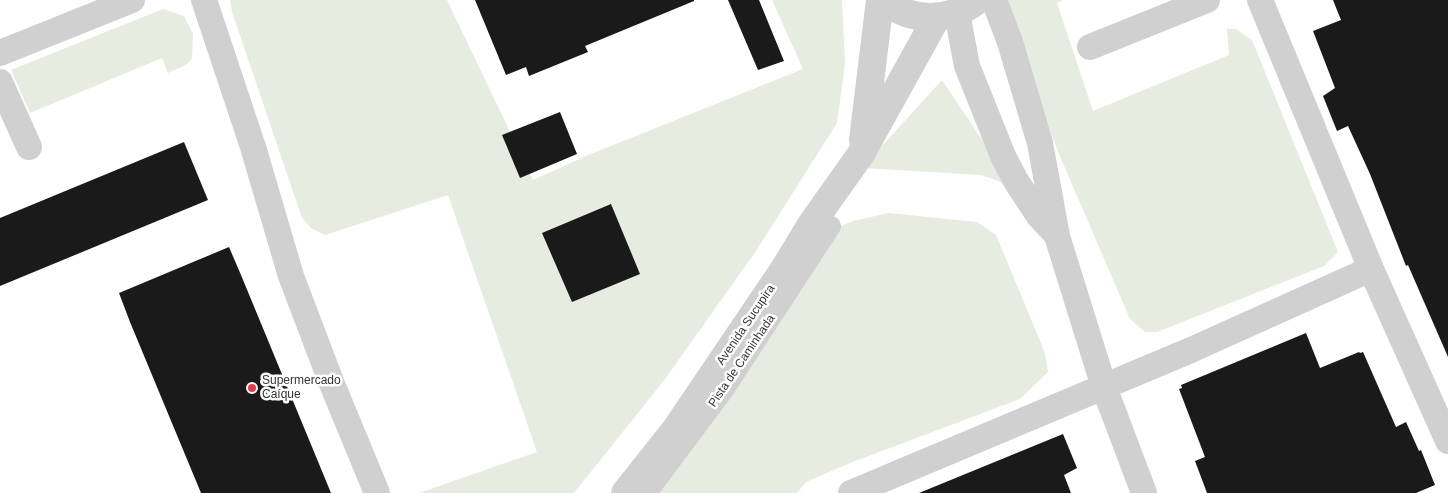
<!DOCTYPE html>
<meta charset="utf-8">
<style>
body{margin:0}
canvas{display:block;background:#fff}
</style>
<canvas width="1448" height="493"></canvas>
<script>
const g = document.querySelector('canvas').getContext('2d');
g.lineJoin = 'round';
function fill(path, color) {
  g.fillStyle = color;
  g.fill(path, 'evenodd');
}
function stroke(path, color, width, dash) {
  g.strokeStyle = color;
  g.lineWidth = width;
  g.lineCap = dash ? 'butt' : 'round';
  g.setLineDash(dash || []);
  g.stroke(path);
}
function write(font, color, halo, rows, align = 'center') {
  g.font = font + ' Arial,sans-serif';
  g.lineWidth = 5;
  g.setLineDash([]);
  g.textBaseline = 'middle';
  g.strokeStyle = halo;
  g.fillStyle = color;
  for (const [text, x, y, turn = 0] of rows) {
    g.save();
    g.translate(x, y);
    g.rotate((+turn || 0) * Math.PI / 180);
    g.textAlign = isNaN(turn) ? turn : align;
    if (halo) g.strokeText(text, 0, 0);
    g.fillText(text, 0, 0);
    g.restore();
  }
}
fill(new Path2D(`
 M230 0H447L533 180 586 156 803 69 772 0H842L845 63 837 123 756 251 665 379 574 493H419L537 452 448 195 325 235 311 228 302 218 232 12Z
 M1007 0H1063L1057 3 1093 111 1229 55 1227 29H1236L1252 40 1338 252 1324 266 1157 332H1145L1130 319 1059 154 1043 112Z
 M163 9 184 16 193 34 192 58 186 65 168 73 162 58 30 113 11 70Z
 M942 80 1013 186 981 175 862 168Z
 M889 213 977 222 996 235 1045 353 1048 372 1020 399 850 463 806 482 797 493H646L827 232 853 221Z`), '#e6ecdf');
fill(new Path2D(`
 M475 0H694V1L585 46 588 52 529 76 526 67 506 75Z
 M728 0H759L784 61 758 70Z
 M1333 0H1448V357L1408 265 1406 266 1370 174 1348 126 1337 131 1323 96 1335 88 1313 31 1341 20Z
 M560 112 577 154 520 178 502 135Z
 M184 142 208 200 0 286V218Z
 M611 204 640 274 572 302 542 233Z
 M229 247 241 275 331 493H201L130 322 119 293Z
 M1306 333 1320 368 1359 352 1360 353 1363 352 1396 427 1406 422 1419 451 1421 450 1435 485 1416 493H1207L1195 461 1205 457 1179 389 1182 388 1181 385Z
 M1063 434 1077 468 1064 475 1071 493H919Z`), '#1a1a1a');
stroke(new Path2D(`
 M647 493 724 390 831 226`), '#d0d0d0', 20);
stroke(new Path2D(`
 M204 0 253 147 291 276 332 384 377 493
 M994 0 1010 42 1040 143 1057 236 1104 387 1144 493
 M1260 0 1371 269 1448 441
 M957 13 967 66 1003 156 1016 181 1039 216 1055 233
 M1090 47 1207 0
 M0 53 132 0
 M0 82 29 147
 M851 493 1191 350 1371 269`), '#d0d0d0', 26);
stroke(new Path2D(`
 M884 0C911 23 950 22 978 0
 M863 140 880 0
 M625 493 675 430 784 269 812 223 861 154 937 17`), '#d0d0d0', 28);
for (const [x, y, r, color] of [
 [252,388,5,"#e63946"]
]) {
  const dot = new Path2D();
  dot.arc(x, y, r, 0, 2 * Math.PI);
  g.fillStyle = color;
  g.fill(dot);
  stroke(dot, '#fff', 2);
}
write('12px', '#333', '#fff', [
 ["Avenida Sucupira",746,325,-56],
 ["Pista de Caminhada",742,361,-56]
]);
write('12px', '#333', '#fff', [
 ["Supermercado",262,381],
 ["Caíque",262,395]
], 'left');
</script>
